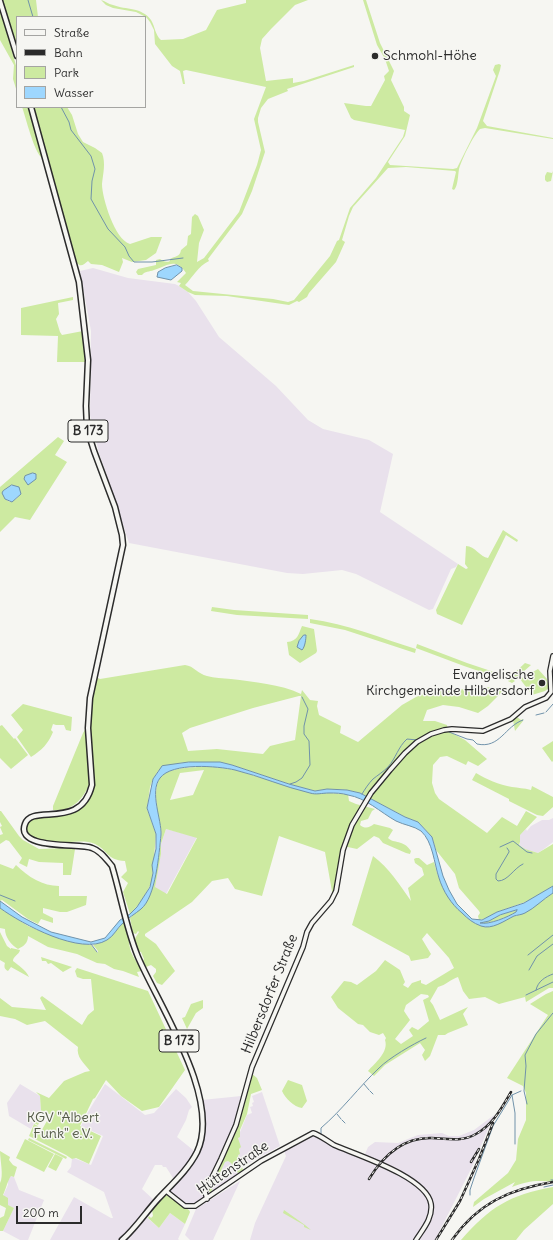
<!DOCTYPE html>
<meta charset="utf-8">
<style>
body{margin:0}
#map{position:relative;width:553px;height:1240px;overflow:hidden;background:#f6f6f2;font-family:Delius,sans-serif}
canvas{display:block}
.legend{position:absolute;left:16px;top:16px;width:130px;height:92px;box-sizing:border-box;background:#f6f6f2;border:1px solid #a5a5a2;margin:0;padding:5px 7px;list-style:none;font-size:12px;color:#2b2b2b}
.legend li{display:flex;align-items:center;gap:8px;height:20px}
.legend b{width:20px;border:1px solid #a5a5a2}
.scale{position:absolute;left:16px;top:1206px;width:66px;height:18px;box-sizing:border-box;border:2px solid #2b2b2b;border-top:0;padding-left:5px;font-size:12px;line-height:14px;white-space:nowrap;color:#2b2b2b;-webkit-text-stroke:3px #f6f6f2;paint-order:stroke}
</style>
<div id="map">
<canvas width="553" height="1240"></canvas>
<ul class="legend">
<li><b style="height:5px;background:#f6f6f2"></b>Straße</li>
<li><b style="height:5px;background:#2b2b2b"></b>Bahn</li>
<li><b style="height:11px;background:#cdeaa1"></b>Park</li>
<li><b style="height:11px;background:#9ed7fe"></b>Wasser</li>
</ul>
<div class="scale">200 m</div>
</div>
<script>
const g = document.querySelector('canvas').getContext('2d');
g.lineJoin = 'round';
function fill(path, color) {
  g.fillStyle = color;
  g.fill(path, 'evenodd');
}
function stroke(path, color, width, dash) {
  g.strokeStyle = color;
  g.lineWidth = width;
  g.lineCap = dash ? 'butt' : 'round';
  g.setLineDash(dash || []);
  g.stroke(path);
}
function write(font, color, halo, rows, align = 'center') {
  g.font = font + ' Delius,sans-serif';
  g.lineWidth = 3;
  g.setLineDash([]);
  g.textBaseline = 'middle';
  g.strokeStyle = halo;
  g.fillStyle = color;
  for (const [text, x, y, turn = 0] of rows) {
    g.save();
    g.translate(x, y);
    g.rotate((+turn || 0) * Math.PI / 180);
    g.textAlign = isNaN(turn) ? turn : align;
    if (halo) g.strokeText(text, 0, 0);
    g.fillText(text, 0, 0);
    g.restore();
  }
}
fill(new Path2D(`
 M93 268 128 278 175 284 179 286 188 292 196 301 219 337 276 386 308 420 323 429 369 440 393 454 380 512 458 564 456 567 451 569 433 609 429 610 356 574 342 570 303 574 287 573 129 543 99 453 90 415 91 331 80 271Z
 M553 818V842L544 849 538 853 524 849 519 845 520 842 519 835 526 829 527 831 531 826 542 820H549Z
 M166 829 197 837 166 894 154 887 161 854V844Z
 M20 1084 40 1096 41 1111 31 1129 9 1116 7 1103Z
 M105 1084 145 1115 154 1113 176 1089 186 1098 192 1107 189 1110 186 1120 177 1137 198 1154 204 1134 205 1108 202 1100 241 1096 235 1123 205 1192 204 1199 196 1204 189 1205 181 1201 170 1191 178 1181 173 1178 166 1167H163L162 1165H155L142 1189 155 1201 144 1215 159 1228 170 1213 185 1224 178 1239 179 1240H126L127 1239 122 1237 118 1240H50L74 1197 111 1218H113L104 1192 67 1172 71 1167 72 1159 74 1158 91 1165 103 1136 81 1126 88 1112Z
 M262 1092 280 1146 242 1167 238 1154H240L238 1137 247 1115 252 1113 250 1107 253 1106 252 1103 254 1102 252 1096Z
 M494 1115 472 1167 435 1240H250L255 1223 286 1156 284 1151 313 1135 363 1159 368 1147 375 1142 398 1143 418 1135 442 1133 449 1136H459L474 1130Z
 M228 1161 231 1163 238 1173 213 1192 212 1188 225 1162Z
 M11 1176 14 1177 19 1190 44 1200 28 1240H20L3 1231 14 1208 7 1205 3 1196 8 1185V1180Z
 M240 1181 213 1240H190L185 1235 196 1209Z`), '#e9e1ec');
fill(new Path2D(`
 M2 0H36L38 17H17V46Z
 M101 0C105 1 108 4 113 5 126 10 142 7 151 20 155 26 155 35 161 40L183 39 206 30 217 10 246 3V0H308L295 5 271 29 262 39 260 48 266 81 293 78V83L304 81 354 65V67L287 89 288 91 268 99 261 108 258 118V122L265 152 252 191 242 214 208 259 209 261C198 266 193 277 185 285L193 291 273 299 288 302 294 300 330 256 337 241 339 240 350 208 376 178 403 137 405 130 354 120 351 118 344 103 366 106H371L385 80 384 76 389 71 385 59 377 45 363 0H366L380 43 394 71 391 80 404 107V111L410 115 405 136 388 162 390 165 453 169 457 168 477 128 496 76 493 70 495 65 499 64 501 65 500 70 483 121 487 126 553 138V139L485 128 480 129C473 136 462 159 459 169 458 175 458 186 454 190L452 189 456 172 455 171 406 167 388 168 353 207 349 216 342 240 345 242 336 262 309 293 307 297 299 302 297 301 289 305 227 296 195 295 188 292 179 286 181 283 177 282 186 273C175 257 168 266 154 270 149 272 145 271 142 275H138L136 272 138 269 156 265V260L160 259C163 261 166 263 170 261V259C175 256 180 257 181 250L187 245 188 236 191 234 192 217 195 214 198 216 204 230 199 243 197 262 204 258 239 212 257 165 261 150 254 119 266 87 186 70 183 71 185 84H183L180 71 172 66 155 44 154 30 150 22 146 17 136 12 113 8 106 5Z
 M0 9 17 69V92L13 79 14 65 0 40Z
 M22 107H28L42 158C34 152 26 118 22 107Z
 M34 107H67L72 115 78 134 83 142 95 148 102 153C106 163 103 174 102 184 102 198 115 240 130 244L151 237H162L156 253 146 260 132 262 122 258 123 262 119 272 102 265 91 264 88 261C84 264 81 268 77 263L59 205Z
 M553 171 551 181 547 182 545 180V176L547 172 552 173Z
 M73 297V300L58 303 59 314 56 319 60 332 62 335 83 331 85 362H57L58 336 21 335V308Z
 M58 437 64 441 55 455 67 462 30 520 15 517 0 532V487ZM12 485 21 494 16 499 10 502 5 499 3 491Z
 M503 530 518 540 517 542 506 535 462 625 437 614 436 610 458 564 466 569 468 568 465 564 466 546C475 546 480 557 488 558Z
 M212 607 234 610 308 615V619L237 615 211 611Z
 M310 619C347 624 381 638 416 649L415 653 345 630 310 623Z
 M302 626 314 629 317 651 316 653 300 663 289 655 287 642C298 641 298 635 302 626Z
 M417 644 467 663 506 676 505 680 464 666 416 648Z
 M525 663 531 665 514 680 515 681 512 683 508 681 510 678 513 679 511 676Z
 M185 665C194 666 198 674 207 676 214 678 223 678 231 679 254 682 280 684 301 694L302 690 310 700 318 701 317 706 319 715 341 726 340 733 358 742 402 705 416 697 428 692 492 687 504 690 488 706 478 713 459 707 443 705 427 710 423 721H435L447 725 448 731 465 740 487 759 478 766 468 761 466 765 447 756 440 757 433 765 432 783 435 793 439 799 487 833 502 817 517 826 526 811 537 817 520 835V842L519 845 525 849 538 853 553 844V886L528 901 497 912 487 918 479 920 478 916 480 913 479 911 459 888 455 874 436 850 432 837 418 822 405 817 360 793 347 790 327 789 315 791 289 784 232 765 220 762H193L179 763 158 771 153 779 150 787 147 809 156 834 152 882 141 902 130 914 123 892 128 883 121 877 127 871 125 861C106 860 108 850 95 844 84 839 67 843 56 843 46 842 26 841 26 828 26 826 28 822 30 820 34 816 42 817 47 817 64 816 84 812 91 795 98 778 90 745 90 726 90 709 93 693 96 677L100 679ZM299 696H301L295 740 270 746 263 754 217 749 188 751 182 733 190 728 253 708Z
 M538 669 547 679 549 688 545 691 532 695 520 679Z
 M23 704 72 717 71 731 66 730 64 725H56L53 724 51 730 53 732C48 744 42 750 31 757L17 737 23 730 11 715Z
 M517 717 521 720 523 719V721L515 731 513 720Z
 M2 725 14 739 15 738 28 755 11 769 0 758V726Z
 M86 728 90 781C86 797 71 813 53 810V806L83 733Z
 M553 741V761L552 762 542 748Z
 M197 767H215L236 770 311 793H330L348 794 349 801 356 804 375 809 372 811 368 819 361 821 360 825C365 829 369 828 374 824L390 828 393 830 388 838C394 844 403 839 411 851L410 854 406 853 383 843 379 838 374 836 357 849 343 846C338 863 339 880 333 897L325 852 279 836 262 896 235 889 228 878 212 881 192 902 145 934V936L156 944 175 971 162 985 157 983 153 976 156 972V969L151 965 146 967 143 961 144 959 141 952 138 951 134 940 139 932 138 931 136 934 133 933 130 918C137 911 143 907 148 898 154 888 163 840 161 829 158 817 152 789 160 778 167 768 186 768 197 767ZM204 770 193 795 170 800 180 773ZM166 829 197 838 167 894 155 887 161 854V844Z
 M476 773C486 779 499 785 512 787 518 788 524 788 531 790L532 786 553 797V807L543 816 537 815 509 801V799L472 780Z
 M0 811H1L19 836 23 840 39 849 68 848 75 849 71 875H63V863L39 862 29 859 27 867 19 863 22 858 9 841 6 840 0 844V835L3 834 0 827 2 826 0 822Z
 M373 856C389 868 400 885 411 901L408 888 424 875 422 868 415 863 414 859 416 858H419L427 865 434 862C436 868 437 875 440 880 447 897 469 929 489 926 500 925 509 915 520 915L553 893V988H549L526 1002 525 997 499 1004 485 997 469 999 463 991 458 977C451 979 446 985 438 987L430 1001 433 1005 440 1020 468 1007 463 1014 468 1025 448 1033 445 1035H438L430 1056 425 1061 422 1055 425 1050 420 1043 385 1065 374 1076 368 1071C375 1063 389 1052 385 1040L386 1038 383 1033 379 1035 370 1032 363 1025 358 1024 338 1008 331 997 344 981 351 982 357 985 376 971 385 960 400 970 405 982 403 985 408 988 412 983 421 980V983L426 985 454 968 449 958 427 933 422 939 431 954 428 958 411 961 409 956 352 925ZM421 994 428 995 429 997 423 1000 429 1021 418 1030 412 1027 409 1030 413 1036 401 1044 395 1039 410 1020 404 1011 406 1005Z
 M0 864 13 869 16 865C28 877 43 886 59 886V896H87L86 905 67 912H60L43 908V913L53 918V923L41 919 38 924 28 919 2 900 0 901Z
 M0 908 28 926 53 936 72 942 91 945 98 953V951L93 945 107 940 124 922C129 931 128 942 131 952 134 959 139 965 142 971L137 972 139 977 123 971 114 969 105 964 97 963 77 954 48 947 28 936C28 943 24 946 18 949 11 945 5 937 5 929L0 928Z
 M517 910V912C508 917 488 925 480 923L489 921 500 915Z
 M0 932 7 946 11 949V948L20 950C19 955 13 956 13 961 18 965 26 970 29 977L11 967 8 971C4 969 4 966 5 963L0 960Z
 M41 957 72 967 63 972 51 963 48 964 46 961H42Z
 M77 968 148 991 185 1070 159 1107 142 1111 121 1096 106 1080 95 1098 93 1099 80 1126 101 1136 89 1164 76 1158 72 1159 66 1155 29 1136 34 1124 38 1126 40 1133 51 1114H44L38 1125 34 1123 41 1111 40 1096 36 1092 49 1098 64 1081 85 1072 90 1071C84 1063 76 1057 78 1047L45 1021 27 1025 15 1019 0 1016V998L12 1007 46 1010 40 998 42 996 82 1025 88 1015 94 1010 91 979H83L77 977 75 971Z
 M553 991V1182C536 1180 528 1181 512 1187L515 1182 484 1199 473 1207 474 1202 508 1173 516 1160 518 1139 526 1120V1093L523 1086 507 1078 548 1015 530 1004 546 994Z
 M203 1000V1008L196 1013 187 1029 182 1018 185 1017 191 1004Z
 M251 1073 257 1078 262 1090 251 1094 247 1114 240 1130V1137L238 1138 241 1147 239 1149 240 1154 238 1155 243 1170 238 1173 231 1163 228 1161 225 1162 211 1192 209 1191 210 1188 237 1126Z
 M288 1080 302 1085 307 1101 302 1108C294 1107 285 1098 282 1091Z
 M29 1138 67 1157 66 1159 28 1140Z
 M25 1139 54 1154 44 1172 16 1158Z
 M0 1151 10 1157 9 1160 13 1165 17 1167 14 1177 11 1176C7 1182 6 1189 3 1195L8 1198V1205L14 1208 3 1231H0V1218L4 1216 6 1208 0 1205V1183C4 1176 0 1160 0 1151Z
 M55 1154 63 1158 56 1171 48 1167Z
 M553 1187V1204L524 1230 516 1240H461C490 1207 509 1195 553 1187Z
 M166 1195 189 1210 190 1212 185 1224 170 1213 159 1228 148 1218 149 1216 151 1218 153 1216 152 1210Z
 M284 1210 305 1225 311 1230 304 1227V1225L283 1213Z`), '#cdeaa1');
const water = new Path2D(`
 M177 265 182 268V271L171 280 157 277 158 272 165 268Z
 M33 473 36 474V479L28 485 24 479 25 476Z
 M12 485 19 487 21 494 12 502 5 499 2 493 3 491Z
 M304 635H306C306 639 305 647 302 650L297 647 299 641Z
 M189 762H220L232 765 289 784 315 791 327 789 347 790 360 793 405 817 418 822 432 837 443 876 449 890 457 904 472 919 482 920 497 912 524 903 553 886V893C543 899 535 908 525 913 521 915 517 915 514 916 504 921 492 930 481 926 473 923 468 919 462 913 451 904 443 891 439 878 434 863 433 842 421 831 414 826 404 825 396 821 380 812 366 798 348 795 342 793 335 793 329 793 322 793 316 795 310 793 284 787 260 776 235 770 218 766 172 762 160 778 149 792 162 820 161 835 159 853 156 897 141 909 135 914 128 918 123 923 117 928 114 936 107 940 81 956 22 924 0 908V901L22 917 51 932 91 942 105 938 120 920 130 914 137 907 150 887 153 873 152 865 156 849V834L147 808 153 779 162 766ZM517 910 516 912C508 917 489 925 480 923L489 921 500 915Z`);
fill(water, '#9ed7fe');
stroke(water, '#7092aa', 1);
stroke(new Path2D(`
 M28 0 33 17
 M61 107 69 122 71 130 91 156 95 169 92 181 91 199 108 229 125 247 129 256 134 262H152L183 258
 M546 712 553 704
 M536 715 544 713
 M433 732 441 729
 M449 732 467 739 473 740 477 744C500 749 505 726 523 720
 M420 738 426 735
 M290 784 296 782 302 778 310 765 309 741 304 734V726L308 709 302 697
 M362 794C365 789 369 783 373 779 378 775 383 772 388 767 396 758 398 747 407 739L417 740
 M500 847 513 841 527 852 532 853
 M507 848 509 851V852L496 874V879L498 881C508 881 514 868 523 864
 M0 895 15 901
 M91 944 97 952
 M528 955 553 935
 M529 970 537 956 553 944
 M536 990C538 981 545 977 553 974
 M526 995 553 982
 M364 1084 369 1090
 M370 1091 373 1094
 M512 1095 515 1113V1144
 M527 1104 524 1091 526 1066 525 1055 536 1034 553 1013
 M337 1114 341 1119
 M342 1120 345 1123
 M321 1134V1128C342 1110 359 1087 379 1068 389 1058 413 1044 426 1038
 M551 1180H553
 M544 1187 553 1185
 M470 1195V1190L474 1178 493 1126 512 1095 521 1091`), '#7092aa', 1);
const secondary = new Path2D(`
 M166 1191 185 1206H195L261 1161 313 1133C320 1135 327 1141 334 1145 357 1155 427 1177 431 1204 433 1218 423 1229 416 1240
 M207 1199 205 1192 221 1159 236 1125 252 1067 303 947 307 932 312 923 331 901 336 891 343 850 352 825 371 793 390 770 405 753 417 742 431 734 444 730 452 729 483 731 511 719 525 707 546 698 551 692 550 671 553 656`);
const primary = new Path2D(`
 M0 1 17 56
 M31 107 79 282 88 360 86 406 87 429 94 451 115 507 122 535 123 545 90 698 88 728 92 785C81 831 32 803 25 824 15 850 79 843 92 848 101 851 106 859 112 866 121 896 126 928 138 957 159 1006 222 1099 197 1152 188 1170 171 1185 158 1199 146 1212 135 1229 122 1240`);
stroke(secondary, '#2b2b2b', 6);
stroke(primary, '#2b2b2b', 7);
stroke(secondary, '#f6f6f2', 3.5);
stroke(primary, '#f6f6f2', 4);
const rail = new Path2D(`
 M471 1162 479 1149
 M369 1179C383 1156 403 1137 432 1138 448 1139 462 1142 476 1134 493 1125 502 1107 511 1092
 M436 1240 460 1201 479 1159 493 1123
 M452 1240C478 1203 510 1189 553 1182`);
stroke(rail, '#2b2b2b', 2.5);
stroke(rail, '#f6f6f2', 1, [3]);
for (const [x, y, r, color] of [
 [375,56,4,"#2b2b2b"],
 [542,683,4,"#2b2b2b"]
]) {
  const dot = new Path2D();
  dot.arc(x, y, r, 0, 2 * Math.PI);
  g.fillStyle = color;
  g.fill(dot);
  stroke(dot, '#f6f6f2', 1.5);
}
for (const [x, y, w] of [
 [88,431,40],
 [179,1041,40]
]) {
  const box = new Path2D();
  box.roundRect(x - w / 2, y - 11, w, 22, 3);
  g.fillStyle = '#f6f6f2';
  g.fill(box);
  stroke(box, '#2b2b2b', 1);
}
write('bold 13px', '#2b2b2b', null, [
 ["B 173",88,431],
 ["B 173",179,1041]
]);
write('14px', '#2b2b2b', '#f6f6f2', [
 ["Schmohl-Höhe",383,56],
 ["Evangelische",534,675,"right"],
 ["Kirchgemeinde Hilbersdorf",534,691,"right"]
], 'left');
write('14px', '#2b2b2b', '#f6f6f2', [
 ["Hilbersdorfer Straße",270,994,-68],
 ["Hüttenstraße",233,1168,-34]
]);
write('14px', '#545b48', '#f6f6f2', [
 ["KGV \"Albert",63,1118],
 ["Funk\" e.V.",63,1134]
]);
</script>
